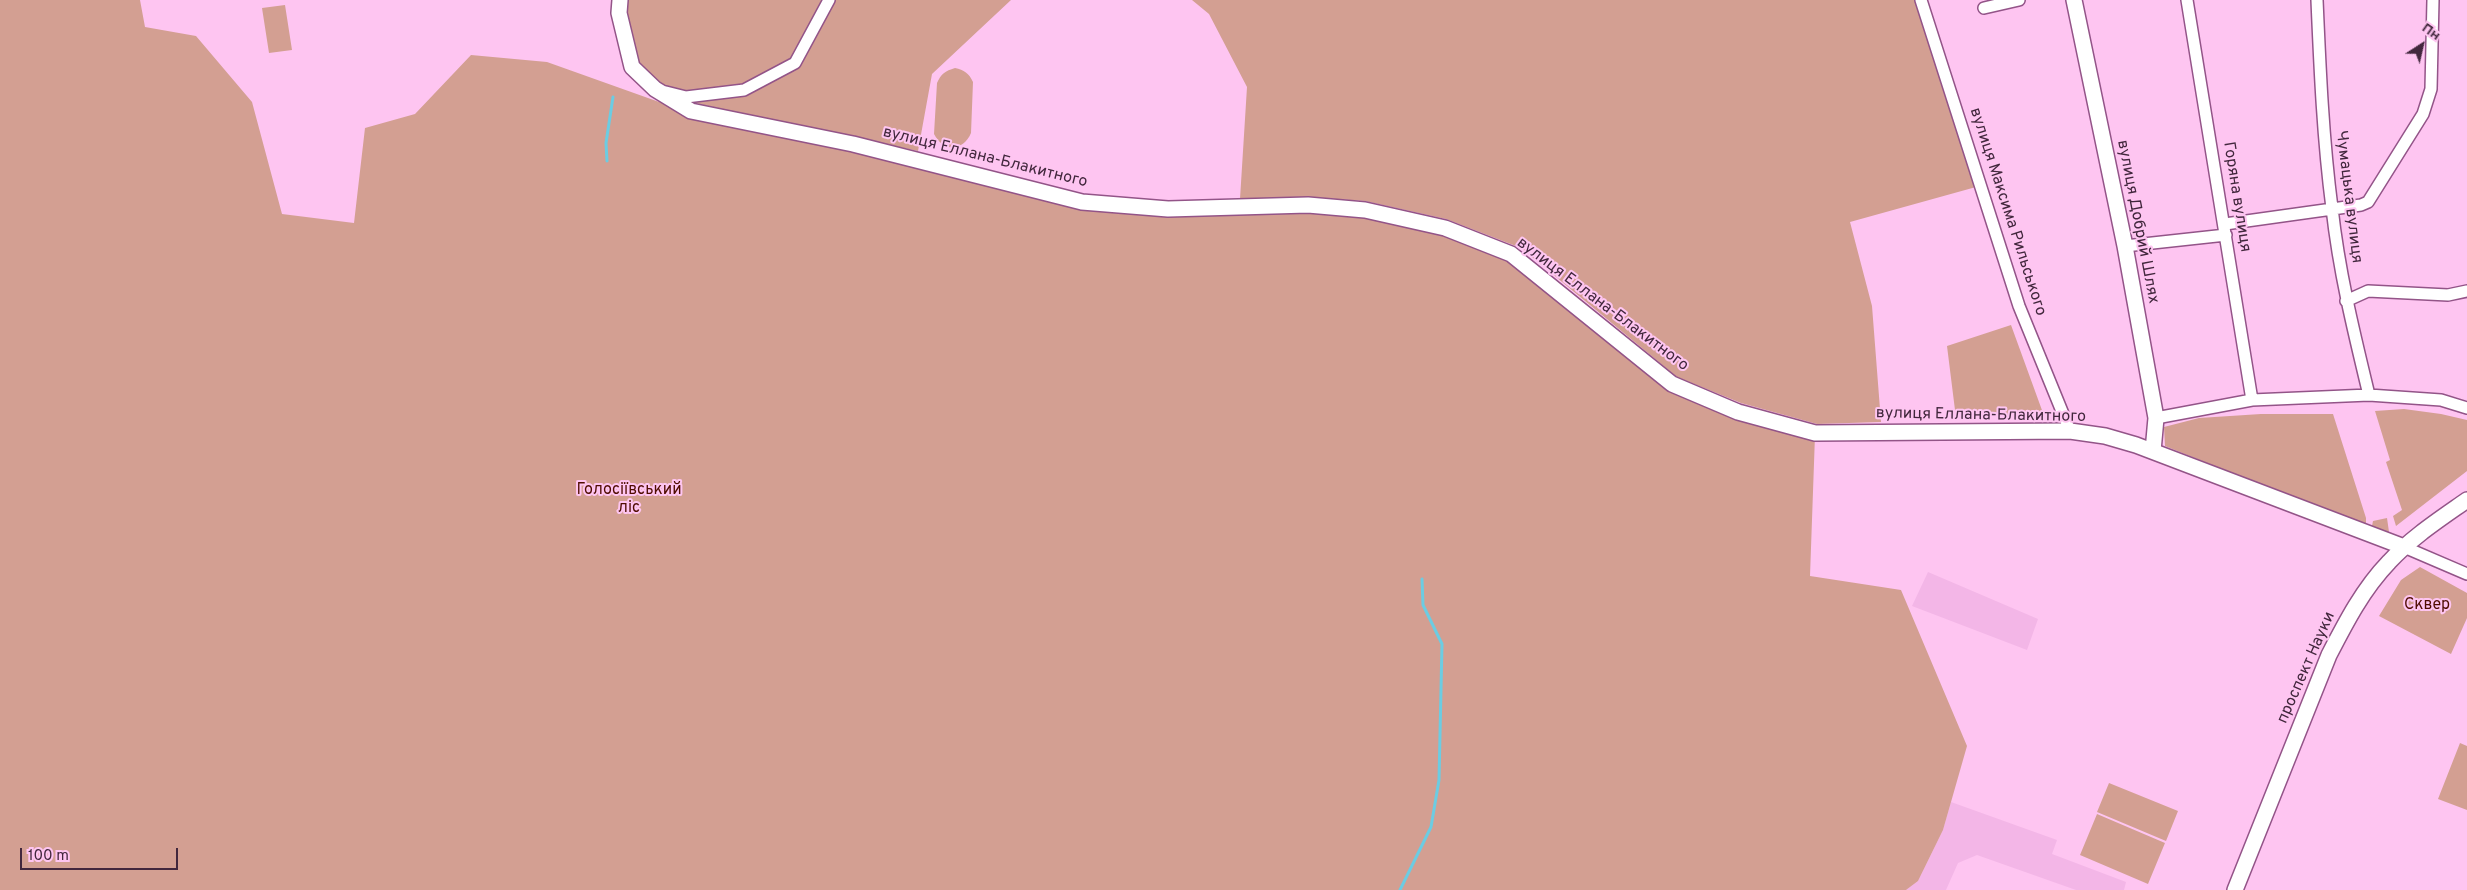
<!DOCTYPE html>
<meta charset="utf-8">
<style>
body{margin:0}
#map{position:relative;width:2467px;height:890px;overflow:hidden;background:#fec5f1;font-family:Overpass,sans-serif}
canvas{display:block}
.north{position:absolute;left:2397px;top:20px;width:50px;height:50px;-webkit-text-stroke:4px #fec5f1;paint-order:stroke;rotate:35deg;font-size:14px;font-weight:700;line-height:20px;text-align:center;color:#42273d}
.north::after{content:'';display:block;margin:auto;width:18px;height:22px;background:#42273d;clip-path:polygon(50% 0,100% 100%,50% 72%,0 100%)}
.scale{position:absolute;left:20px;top:848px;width:158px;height:22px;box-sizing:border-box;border:2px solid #42273d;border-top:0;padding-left:6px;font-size:15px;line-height:18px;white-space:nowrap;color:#42273d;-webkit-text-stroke:4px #fec5f1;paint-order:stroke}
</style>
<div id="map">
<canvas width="2467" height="890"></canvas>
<div class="north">Пн</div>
<div class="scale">100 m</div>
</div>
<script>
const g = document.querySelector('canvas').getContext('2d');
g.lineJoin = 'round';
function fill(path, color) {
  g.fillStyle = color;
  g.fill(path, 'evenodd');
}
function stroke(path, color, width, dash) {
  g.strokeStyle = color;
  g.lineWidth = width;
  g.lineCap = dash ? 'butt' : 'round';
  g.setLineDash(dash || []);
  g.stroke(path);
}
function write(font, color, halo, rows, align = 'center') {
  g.font = font + ' Overpass,sans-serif';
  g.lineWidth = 4;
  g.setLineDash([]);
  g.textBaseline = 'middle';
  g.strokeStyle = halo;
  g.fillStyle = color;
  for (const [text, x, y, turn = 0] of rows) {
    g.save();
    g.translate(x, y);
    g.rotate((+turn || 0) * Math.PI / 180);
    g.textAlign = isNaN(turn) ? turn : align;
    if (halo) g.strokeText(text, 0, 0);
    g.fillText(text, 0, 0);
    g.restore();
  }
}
fill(new Path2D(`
 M1928 572 2038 619 2027 650 1912 606Z
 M1951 802 2057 840 2052 854 2126 882 2124 890H2076L1977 855 1958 863 1946 890H1906L1918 881 1943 830Z`), '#f3b6e7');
fill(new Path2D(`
 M0 0H140L145 27 196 36 252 102 282 214 354 223 365 128 415 114 471 55 547 62 690 113 1081 205 1364 213 1445 232 1509 257 1670 386 1815 435 1810 576 1901 590 1967 746 1943 830 1918 881 1906 890H0Z
 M625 0H1011L932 74 918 151 676 99 636 66 624 13Z
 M1192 0H1916L1976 187 1850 222 1872 306 1881 422 1817 424 1741 403 1677 377 1521 248 1446 219 1365 201 1306 197 1240 199 1247 87 1209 14Z
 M285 5 292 50 269 53 262 8Z
 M955 68C964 70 969 73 973 82L971 133C963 152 943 152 934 134L937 83C941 74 945 71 955 68Z
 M2011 325 2043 413 1956 418 1947 346Z
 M2404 409 2441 414 2467 420V471L2396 526 2393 516 2402 510 2386 462 2390 460 2375 411Z
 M2261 414H2333L2366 518V527L2165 446 2164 427 2199 418Z
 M2387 518 2389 532 2371 531 2373 521Z
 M2420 567 2467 593V618L2451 654 2379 616 2401 580Z
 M2460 743 2467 746V810L2438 799Z
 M2109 783 2178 811 2166 841 2097 812Z
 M2097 814 2165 843 2148 884 2080 855Z`), '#d39f92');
stroke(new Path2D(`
 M607 161 606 143 613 97
 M1400 890 1431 827 1439 780 1442 644 1423 605 1422 579`), '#6ccce2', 3);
const street = new Path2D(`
 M1921 0 2019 306 2070 431
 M2187 0 2252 400
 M2317 0C2320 70 2323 139 2332 208 2339 272 2354 333 2369 395
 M1984 8 2019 0
 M666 92 686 97 744 90 795 63 829 0
 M2225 224 2361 205 2368 202 2423 114 2431 89 2433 0
 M2125 246 2226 235
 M2346 301 2368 291 2448 295 2467 291
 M2156 418 2252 400 2369 395 2441 400 2467 408
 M2404 547 2467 574`);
const secondary = new Path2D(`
 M620 0 619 13 632 67 655 89 691 111 853 144 1082 202 1168 209 1308 205 1365 210 1445 228 1511 254 1672 384 1738 412 1815 433 2070 431 2105 436 2136 445 2404 547
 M2074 0 2125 246 2156 418 2153 451
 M2235 890 2329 655C2346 622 2363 589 2389 562 2412 537 2440 519 2467 500`);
stroke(street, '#935488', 14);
stroke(secondary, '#935488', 18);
stroke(street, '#fff', 11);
stroke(secondary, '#fff', 15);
write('16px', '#42273d', '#fec5f1', [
 ["вулиця Еллана-Блакитного",985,158,14],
 ["Горяна вулиця",2236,197,81],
 ["Чумацька вулиця",2348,197,83],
 ["вулиця Максима Рильського",2007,212,72],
 ["вулиця Добрий Шлях",2137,222,79],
 ["вулиця Еллана-Блакитного",1602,305,37],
 ["вулиця Еллана-Блакитного",1981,416,1],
 ["проспект Науки",2307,668,-66]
]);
write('16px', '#4f0c00', '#fec5f1', [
 ["Голосіївський",629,491],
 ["ліс",629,509],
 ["Сквер",2427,606]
]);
</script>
